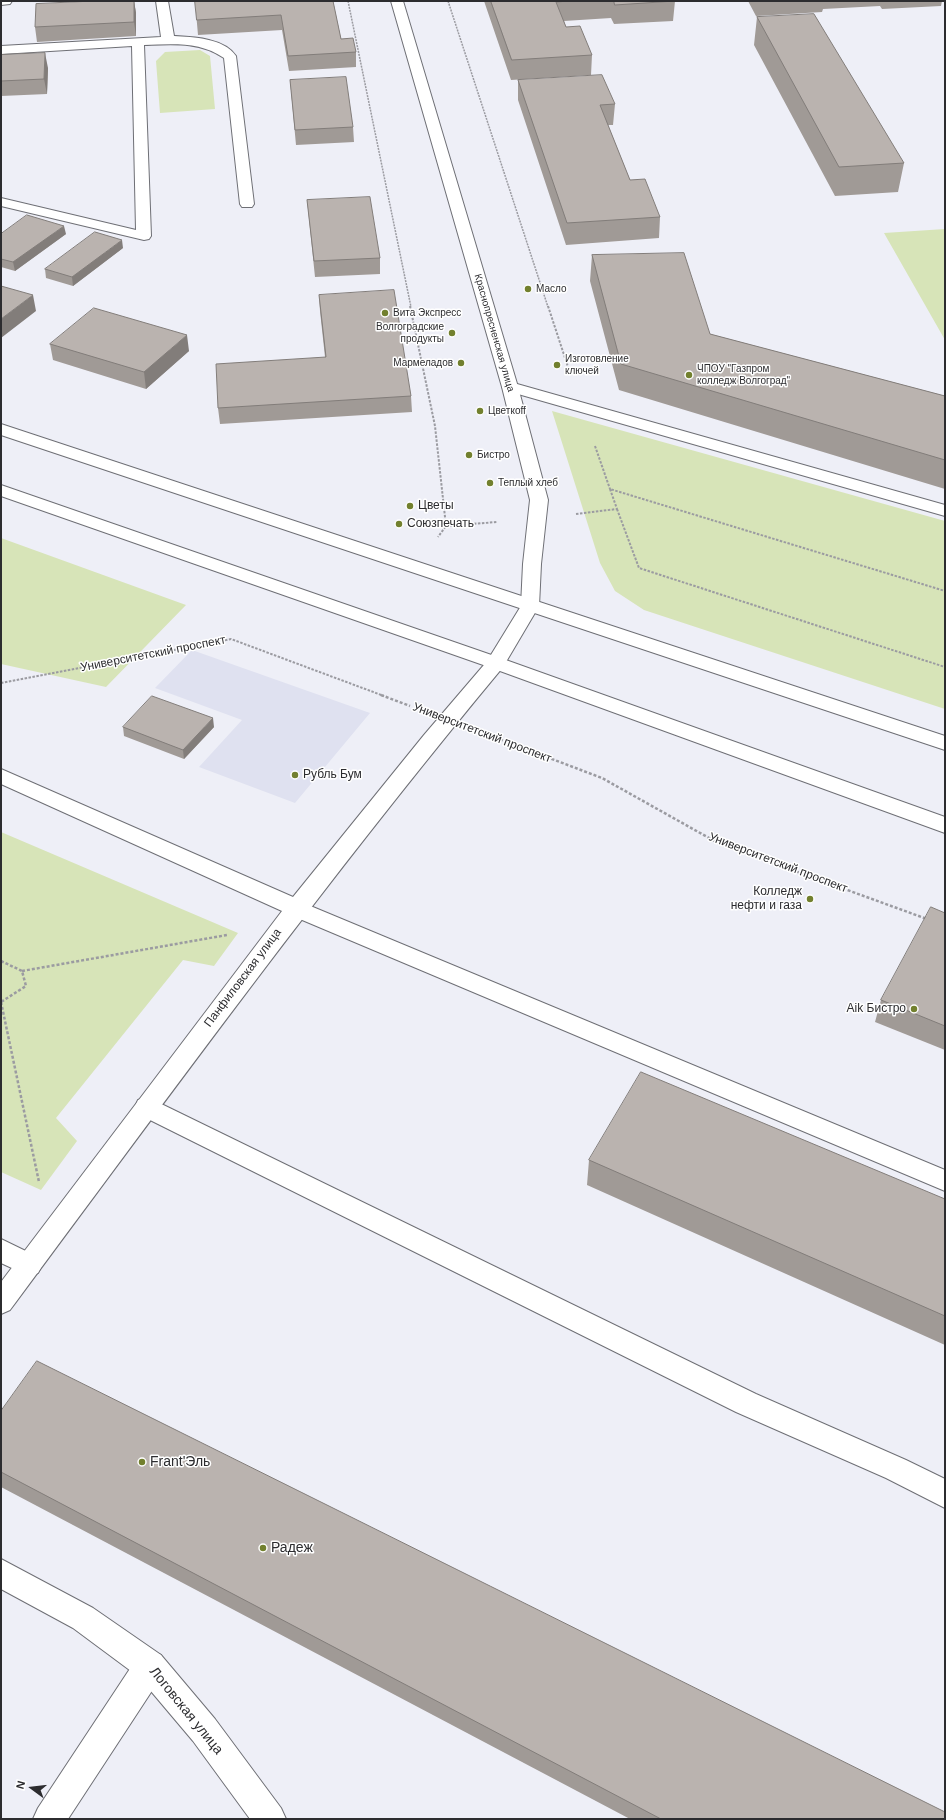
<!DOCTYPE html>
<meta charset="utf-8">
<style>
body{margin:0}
#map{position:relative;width:946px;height:1820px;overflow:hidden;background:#eeeff7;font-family:Arial,sans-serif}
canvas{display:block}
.frame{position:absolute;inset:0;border:2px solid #2c2c2f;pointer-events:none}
.north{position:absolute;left:12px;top:1768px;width:40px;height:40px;-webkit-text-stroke:3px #fff;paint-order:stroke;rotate:285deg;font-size:11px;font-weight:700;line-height:16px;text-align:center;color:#2c2c2f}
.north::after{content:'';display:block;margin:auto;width:14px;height:18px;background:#2c2c2f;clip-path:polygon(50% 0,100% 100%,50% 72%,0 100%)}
</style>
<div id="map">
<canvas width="946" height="1820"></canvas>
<div class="frame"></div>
<div class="north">N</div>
</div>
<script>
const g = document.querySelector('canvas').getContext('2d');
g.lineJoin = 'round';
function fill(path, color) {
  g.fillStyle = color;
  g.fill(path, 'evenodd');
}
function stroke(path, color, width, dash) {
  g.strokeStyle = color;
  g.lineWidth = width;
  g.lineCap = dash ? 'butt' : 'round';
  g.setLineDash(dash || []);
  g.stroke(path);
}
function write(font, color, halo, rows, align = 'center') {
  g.font = font + ' Arial,sans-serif';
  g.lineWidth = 3;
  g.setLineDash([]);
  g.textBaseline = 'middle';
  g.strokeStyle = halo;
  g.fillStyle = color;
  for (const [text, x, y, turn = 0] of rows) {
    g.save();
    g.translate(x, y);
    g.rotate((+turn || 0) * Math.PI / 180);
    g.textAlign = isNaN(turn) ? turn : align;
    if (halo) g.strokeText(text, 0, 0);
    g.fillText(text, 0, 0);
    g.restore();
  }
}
fill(new Path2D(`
 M192 650 370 713 295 803 199 767 242 720 155 688Z`), '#dfe1f0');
fill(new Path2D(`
 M200 50 210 56 215 109 160 113 156 61 165 52Z
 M945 229V340L884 233Z
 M552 411 945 521V709L644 610 615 591 600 563Z
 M1 538 186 605 106 687 1 664Z
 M1 832 238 933 214 966 183 960 56 1118 77 1141 41 1190 1 1172Z`), '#d7e4b8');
const lane = new Path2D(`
 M156 1H168L174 36C193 37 224 38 236 56L254 204 252 207H242L240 204 224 58C200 41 172 44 144 45L151 236 149 239 144 240 1 206V198L136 230 132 46 1 54V46L161 37Z
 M510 382 945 505V516L504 390 502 387 504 384Z
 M296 900 945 1170V1191L288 914 285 908 288 902Z
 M147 1097 756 1394 906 1460 945 1479V1508L886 1478 736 1412 138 1114 135 1107 138 1100Z
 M1 1239 38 1257 42 1265 38 1273 29 1276 1 1263Z
 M150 1651 161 1655 165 1666 161 1677 68 1819H33L38 1808 139 1655Z`);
const street = new Path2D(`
 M1 1H12L10 4 1 5Z
 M496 657 503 659 506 663 503 667C330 875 171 1093 10 1310L1 1314V1282L282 911 1 784V769L293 897 424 735 489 659Z
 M1 1559 93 1608 161 1655 215 1719 281 1808 286 1819H250L193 1741 139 1677 73 1628 1 1589Z`);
const secondary = new Path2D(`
 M391 1H403L518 387 548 500 541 564 539 606 503 667 496 669 489 667 486 663 521 606 523 564 530 500 502 387Z`);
const highway = new Path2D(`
 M1 424 945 736V750L1 435Z
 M1 485 503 659 945 817V833L489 667 1 496Z`);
stroke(lane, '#6e6f75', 2);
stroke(street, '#6e6f75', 2);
stroke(secondary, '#6e6f75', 2);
stroke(highway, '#6e6f75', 2);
stroke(new Path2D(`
 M348 1 411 307
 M448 1 548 307`), '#9b9ba1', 1.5, [2, 1]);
stroke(new Path2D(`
 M410 306 435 426 446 526 438 537
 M548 306 568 367
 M595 446 610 489
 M617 509 639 568 945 667
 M576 514 617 509 610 489 945 591
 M446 526 497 522
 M1 683 231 639 384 696`), '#9b9ba1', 2, [2.5, 1.5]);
stroke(new Path2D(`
 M381 695 410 706
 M486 734 602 778 718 843 927 919
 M1 961 22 971 26 986 1 1002
 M22 971 227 935
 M1 1002 39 1182`), '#9b9ba1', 2.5, [3, 2]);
fill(lane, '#fff');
fill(street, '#fff');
fill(secondary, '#fff');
fill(highway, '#fff');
fill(new Path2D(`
 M134 1 136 13V36L37 42 35 27Z
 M195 1H333L341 39 356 52V67L289 71 282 30 198 35Z
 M484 1H675L673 21 614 24 611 18 564 21 566 27 592 55 591 75 511 80Z
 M748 1H942L941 6 882 9 880 6 823 9 822 12 756 16Z
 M757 17 904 163 898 192 835 196 754 45Z
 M1 55 48 68 47 94 1 96Z
 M290 80 353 127 354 142 296 145Z
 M518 80 615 104 613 125H608L630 180 660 217 659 238 566 245 518 100Z
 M307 200 380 258V274L315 277Z
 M1 234H66L15 271 1 267Z
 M123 248 73 286 46 278 45 269Z
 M592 255 710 334 945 396V489L619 390 590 281Z
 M319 295 411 396 412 412 220 424 218 408 325 357 320 311Z
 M50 344 189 351 146 389 53 360Z
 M123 727H214L184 759 124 736Z
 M945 913V1050L875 1022 881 1000Z
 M589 1160 945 1199V1345L587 1185Z
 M1 1411 945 1819H630L1 1487Z`), '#a09a96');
fill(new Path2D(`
 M134 1 136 13V36L134 22Z
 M45 53 48 68 47 94 44 79Z
 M64 226 66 234 15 271 13 262Z
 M122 240 123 248 73 286 72 277Z
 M33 295 36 311 1 338V319Z
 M187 335 189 351 146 389 144 372Z
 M213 718 214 727 184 759 183 750Z`), '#827d7a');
const building = new Path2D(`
 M94 1H134V22L35 27 36 4Z
 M195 1H333L341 39 353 38 356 52 288 56 281 15 197 20Z
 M491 1H569L556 2 566 27 580 26 592 55 512 60Z
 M614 1H675L615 5Z
 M814 14 904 163 839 167 757 17Z
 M45 53 44 79 1 81V55Z
 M602 75 615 104 600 105 630 180 645 179 660 217 567 223 518 80Z
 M346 77 353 127 295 130 290 80Z
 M370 197 380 258 314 261 307 200Z
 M27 215 64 226 13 262 1 259V234Z
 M95 232 122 240 72 277 45 269Z
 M684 253 710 334 945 396V460L621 364 592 255Z
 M1 286 33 295 1 319Z
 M394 290 411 396 218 408 216 364 326 357 319 295Z
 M94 308 187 335 144 372 50 344Z
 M152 696 213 718 183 750 123 727Z
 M931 907 945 913V1026L881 1000Z
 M641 1072 945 1199V1316L589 1160Z
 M37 1361 945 1812V1819H661L1 1472V1411Z`);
fill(building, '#bab3af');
stroke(building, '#827d7a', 1);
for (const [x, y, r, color] of [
 [528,289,4,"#72802e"],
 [385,313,4,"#72802e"],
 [452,333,4,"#72802e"],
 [461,363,4,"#72802e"],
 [557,365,4,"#72802e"],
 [689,375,4,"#72802e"],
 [480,411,4,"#72802e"],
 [469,455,4,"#72802e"],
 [490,483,4,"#72802e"],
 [410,506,4,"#72802e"],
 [399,524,4,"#72802e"],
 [295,775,4,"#72802e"],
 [810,899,4,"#72802e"],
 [914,1009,4,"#72802e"],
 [142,1462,4,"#72802e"],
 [263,1548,4,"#72802e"]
]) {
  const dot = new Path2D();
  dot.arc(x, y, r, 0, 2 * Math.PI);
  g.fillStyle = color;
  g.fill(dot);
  stroke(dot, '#fff', 1.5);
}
write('10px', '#2c2c2f', '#fff', [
 ["Масло",536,289],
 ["Вита Экспресс",393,313],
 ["Волгоградские",444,327,"right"],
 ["продукты",444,339,"right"],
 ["Изготовление",565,359],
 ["ключей",565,371],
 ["Мармеладов",453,363,"right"],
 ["ЧПОУ \"Газпром",697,369],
 ["колледж Волгоград\"",697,381],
 ["Цветкоff",488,411],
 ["Бистро",477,455],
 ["Теплый хлеб",498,483]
], 'left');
write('10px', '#2c2c2f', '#fff', [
 ["Краснопресненская улица",494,333,74]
]);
write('12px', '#2c2c2f', '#fff', [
 ["Цветы",418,506],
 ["Союзпечать",407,524],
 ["Рубль Бум",303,775],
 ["Колледж",802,892,"right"],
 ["нефти и газа",802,906,"right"],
 ["Aik Бистро",906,1009,"right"]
], 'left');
write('12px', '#2c2c2f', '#fff', [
 ["Университетский проспект",153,654,-11],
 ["Университетский проспект",482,733,21],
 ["Университетский проспект",778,863,21],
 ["Панфиловская улица",243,978,-53]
]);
write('14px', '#2c2c2f', '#fff', [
 ["Frant'Эль",150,1462],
 ["Радеж",271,1548]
], 'left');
write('14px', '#2c2c2f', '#fff', [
 ["Логовская улица",186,1711,51]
]);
</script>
